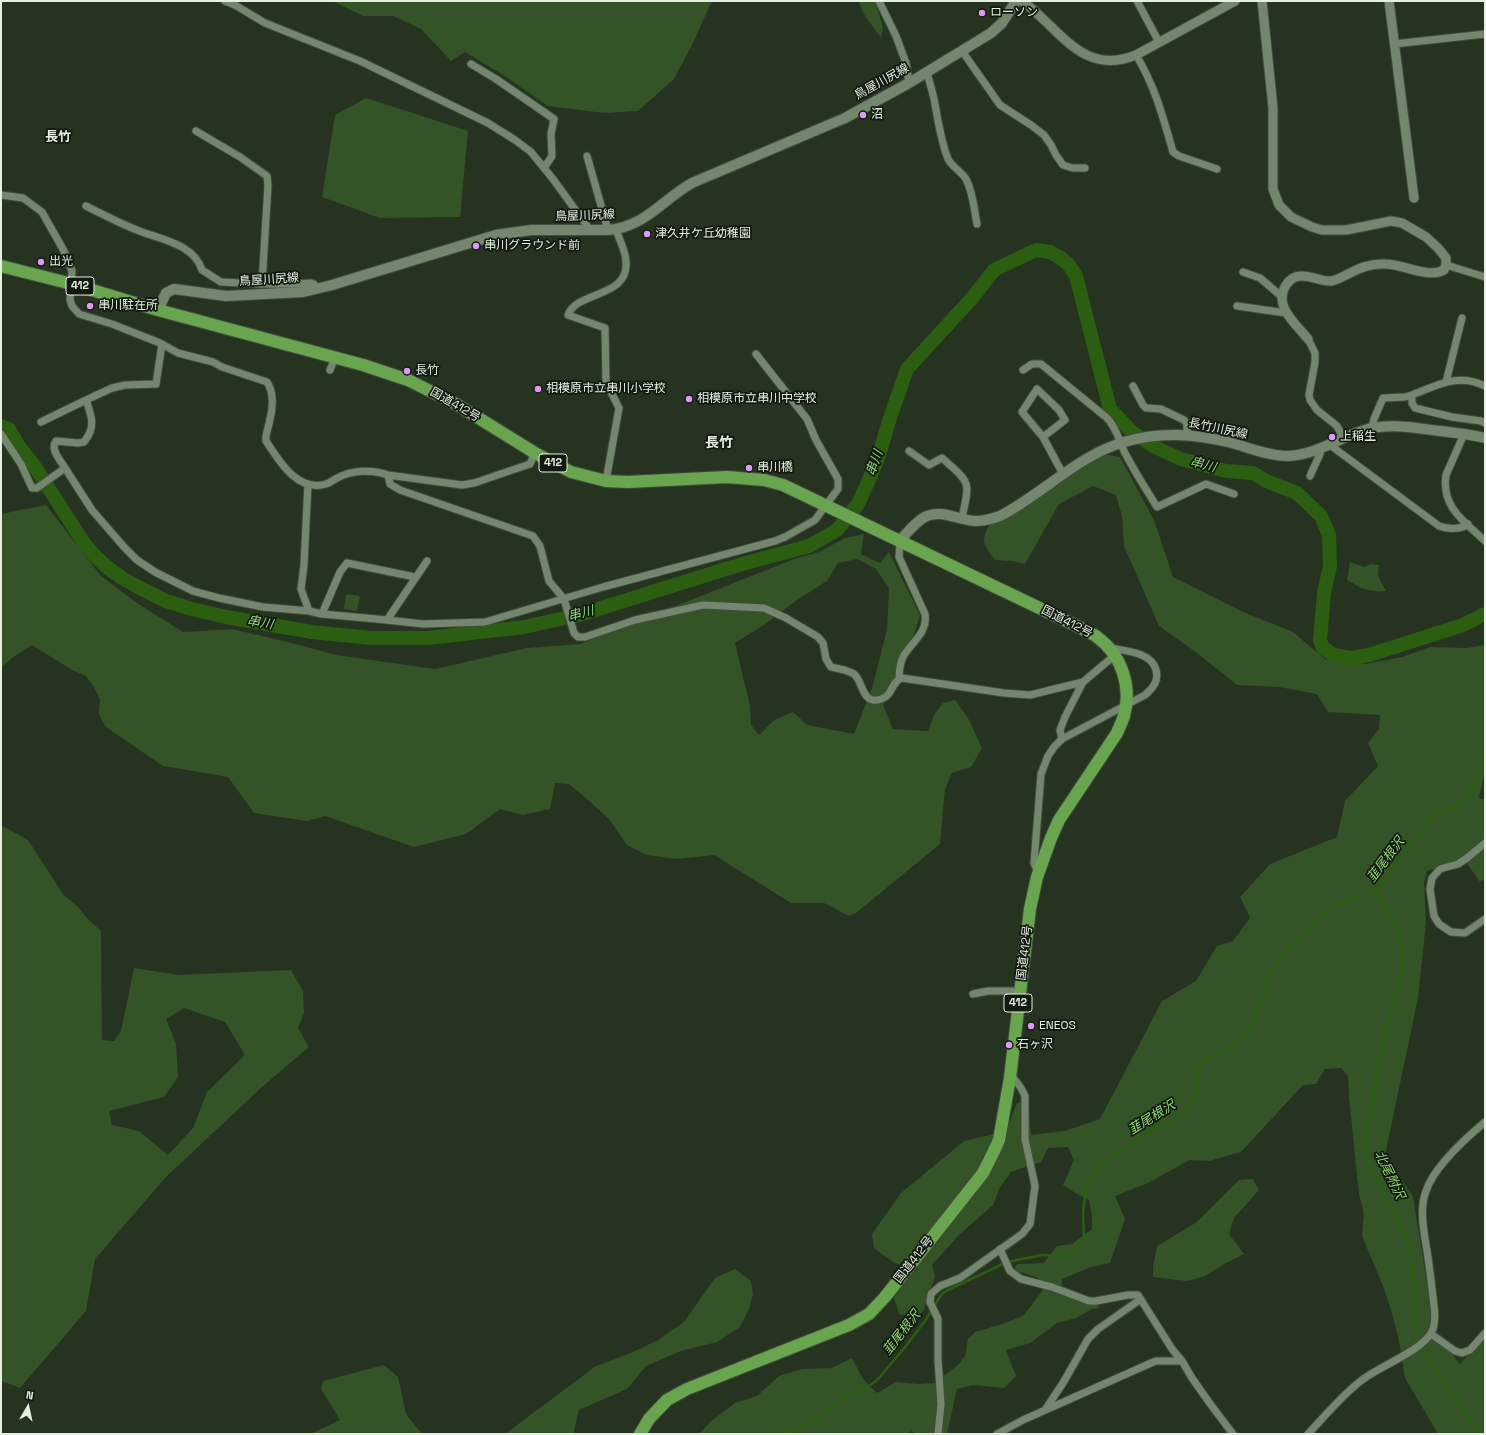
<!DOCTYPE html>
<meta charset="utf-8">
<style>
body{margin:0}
#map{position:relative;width:1486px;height:1435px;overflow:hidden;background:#253320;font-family:"Space Grotesk",sans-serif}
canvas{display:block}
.frame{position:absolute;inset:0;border:2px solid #e6efe2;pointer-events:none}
.north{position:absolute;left:8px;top:1387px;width:40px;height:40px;-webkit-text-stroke:3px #121910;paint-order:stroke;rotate:9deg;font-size:11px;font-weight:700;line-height:16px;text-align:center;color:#e6efe2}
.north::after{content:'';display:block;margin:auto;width:14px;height:18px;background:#e6efe2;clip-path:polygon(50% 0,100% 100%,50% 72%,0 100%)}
</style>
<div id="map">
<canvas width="1486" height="1435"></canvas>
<div class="frame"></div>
<div class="north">N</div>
</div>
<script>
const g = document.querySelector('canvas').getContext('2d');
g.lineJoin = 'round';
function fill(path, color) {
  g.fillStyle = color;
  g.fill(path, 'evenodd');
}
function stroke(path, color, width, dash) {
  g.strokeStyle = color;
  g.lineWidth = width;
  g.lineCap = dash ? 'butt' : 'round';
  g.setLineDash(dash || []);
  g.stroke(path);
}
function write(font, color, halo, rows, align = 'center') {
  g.font = font + ' "Space Grotesk","Noto Sans JP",sans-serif';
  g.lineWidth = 3.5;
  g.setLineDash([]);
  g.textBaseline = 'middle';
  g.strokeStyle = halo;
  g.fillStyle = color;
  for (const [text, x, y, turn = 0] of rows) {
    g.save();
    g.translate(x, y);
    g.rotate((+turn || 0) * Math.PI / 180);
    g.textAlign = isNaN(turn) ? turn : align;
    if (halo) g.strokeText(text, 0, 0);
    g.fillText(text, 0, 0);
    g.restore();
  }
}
fill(new Path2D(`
 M332 1H714L710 5 693 43 674 79 638 111 604 113 548 106 500 73 465 52 451 61 421 29 393 16H363Z
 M858 1H875L883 27 881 38 865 16Z
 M366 98 468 131 460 217 380 218 322 197 335 115Z
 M1103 454 1120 457 1154 520 1173 577 1241 611 1293 632 1325 659 1366 664 1402 657 1430 647 1467 648 1485 645V771L1479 798 1485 800V878L1480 882 1464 859 1427 871 1424 883 1426 922 1418 998 1385 1155 1413 1197 1435 1333 1460 1364 1485 1336V1434H1438L1405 1378 1399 1341 1392 1313 1383 1286 1362 1236 1364 1213 1359 1194 1356 1167 1349 1095 1348 1077 1342 1068 1325 1069 1316 1084 1303 1085 1241 1152 1209 1161 1190 1160 1148 1183 1115 1196 1125 1219 1110 1263 1091 1267 1062 1279 1061 1295 1098 1305 1099 1308 1092 1309 1076 1318 1057 1323 1030 1343 1006 1350 1016 1376 1004 1388 973 1385 957 1389 947 1434H915L912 1431 905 1434H699L710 1422 735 1403 757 1396 779 1376 802 1369 832 1368 852 1358 863 1379 877 1393 896 1382 919 1384 934 1383 958 1365 965 1356 968 1339 975 1332 999 1325 1023 1316 1043 1290 1038 1278 1014 1270 1017 1264 1044 1263 1057 1246 1072 1244 1092 1229V1217L1089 1200 1077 1194 1063 1185 1074 1160 1068 1147 1048 1148 1041 1162 1011 1172 1000 1187 993 1205 959 1235 932 1265 935 1276 924 1310 918 1318 899 1314 893 1295 917 1269 894 1263 874 1248 872 1234 901 1193 964 1141 1006 1131 1017 1103 1028 1100 1031 1135 1064 1131 1100 1119 1162 1001 1196 981 1217 946 1233 941 1250 918 1240 897 1270 864 1337 837 1345 801 1378 766 1368 743 1379 729 1380 715 1328 712 1317 694 1279 687 1237 685 1197 653 1159 626 1124 546 1122 516 1116 495 1093 486 1059 504 1025 564 1012 561 995 560C981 542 981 540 992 520Z
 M46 505 101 576 137 603 183 632 232 629 292 643 336 655 435 669 527 648 580 644 794 559 819 552 845 538 864 534 861 554 880 563 889 552 920 615 904 667 894 680 883 705 893 729 928 731 934 715 943 703 955 700 968 718 982 748 971 767 952 773 945 789 940 844 856 913 849 916 824 903H791L714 855 677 859 647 855 627 845 609 819 586 798 569 784 555 783 550 809 523 815 500 809 466 834 414 847 325 816 307 821 254 813 228 777 163 766 113 732 105 726 99 714 100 700 94 687 86 676 72 670 32 645 13 657 1 668V514ZM857 559 876 569 889 588 887 630 872 688 854 734 807 725 793 712 774 720 759 735 751 725 750 706 735 643 764 625 797 600 827 581 838 563Z
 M1350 562 1364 567 1371 564 1379 565 1378 576 1386 591C1376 592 1367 591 1359 587 1355 585 1352 582 1347 580Z
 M346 594 360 596 357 611 344 609Z
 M1 825 28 840 63 894 78 907 88 919 101 931 102 1040 114 1041 121 1031 134 968 178 975 291 970 303 991 304 1013 298 1028 309 1047 262 1087 166 1177 95 1259 86 1311 20 1388 1 1381ZM184 1008 225 1022 245 1055 207 1092 193 1128 168 1155 139 1131 112 1125 109 1111 164 1097 178 1077 176 1044 166 1019Z
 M1253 1179 1259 1190 1234 1218 1229 1234 1244 1254 1224 1264 1205 1276 1187 1281 1153 1277V1267L1157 1246 1197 1222 1239 1180Z
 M735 1269 751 1281 753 1294 749 1309 740 1327 717 1342 681 1351 646 1366 627 1389 579 1410 574 1431 575 1434H505L596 1366 631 1353 658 1340 684 1322 715 1278Z
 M384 1365 398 1377 406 1414 422 1434H310L340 1420 321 1389 323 1381Z`), '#345327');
stroke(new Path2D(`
 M1375 892 1388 910 1399 936 1404 964 1378 1063 1372 1107 1367 1126 1365 1150 1370 1167 1395 1211 1409 1246 1414 1283 1418 1332 1425 1355 1461 1406 1478 1434
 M1375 892 1422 831 1431 817 1462 802 1467 798 1474 785 1485 746
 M776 1434 791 1432 810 1424 821 1416 844 1397 864 1390 879 1378 906 1346 925 1321 941 1295 946 1291 1007 1262 1042 1255 1054 1256 1073 1253 1084 1239 1083 1213 1086 1187 1100 1166 1153 1128 1172 1120 1180 1115 1191 1104 1196 1094 1198 1068 1201 1064 1210 1056 1229 1049 1239 1043 1249 1030 1266 992 1272 970 1281 956 1320 917 1334 906 1359 897 1366 892H1375`), '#2b5e11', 2.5);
stroke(new Path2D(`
 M1 426 9 429 18 445 33 464 84 543 95 556 107 567 122 578 140 588 166 601 192 609 226 617 312 632 371 638H428L524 627 579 615 742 564 809 546 837 530 858 504 872 473 880 452 889 421 907 369 973 297 994 270 1036 250 1050 252 1061 258 1069 265 1076 276 1110 409 1133 433 1157 448 1181 459 1226 471 1253 473 1266 481 1297 493 1321 516 1329 535 1330 566 1324 593 1321 629 1320 640 1323 648 1334 655 1350 658 1369 655 1463 625 1485 614`), '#2b5e11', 14);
const minor = new Path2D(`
 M225 1 235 5 265 23 360 61 422 91 488 123 515 140 531 152 553 179 590 230
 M879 1 896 36 906 63 909 83
 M1137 1 1159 42
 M1394 44 1485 34
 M962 51 1000 105 1031 125 1044 135 1051 145 1056 155 1063 165 1073 168H1085
 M1136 55C1155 86 1163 117 1173 152L1179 156 1217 169
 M471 64 496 79 554 119 551 134 552 156 544 168
 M927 72C929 81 932 90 934 99 938 119 940 139 948 159 952 167 961 171 966 179 973 192 974 209 977 224
 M196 131 240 157 267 176 268 185 262 284H295L311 283 314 284 317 289
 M587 156 608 230
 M1 195 23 198 42 212 64 251 72 271 70 299 72 306 79 314 112 324 160 343 178 353 213 362 222 367 267 382C274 392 273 408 270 419 269 427 265 434 266 441 279 461 298 493 326 484 330 483 333 480 337 478 352 470 372 469 388 475
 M86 206C104 215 123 225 142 232 164 240 194 245 202 270L221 282 262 284
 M1446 265 1485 277
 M1243 272 1260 278 1281 296
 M1237 306 1286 313
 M1308 339 1315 353V362L1309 395 1310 400 1317 410 1337 426 1344 439
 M330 370 335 358
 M1023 370 1032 364H1041L1107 418C1116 427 1119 440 1124 451 1134 471 1146 489 1157 507L1206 484 1234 494
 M1446 382 1462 318
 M1133 386 1143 405 1146 408 1161 409 1184 420 1187 424V435
 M1412 395C1438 385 1457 373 1485 386
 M41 422 86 400
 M1372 428 1374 419 1383 398 1405 397 1412 395V403L1415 408 1452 417 1481 421 1485 423
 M1 434 21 464 32 488H37L65 468 92 510 124 547 137 560 155 572 193 591 219 598 263 607 309 611 322 614 387 620 423 624 485 622 603 587 775 541 785 537 815 520 838 489V479L816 440 807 419 756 354
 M1464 434 1446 475C1441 507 1464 521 1485 541
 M1043 437 1065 420 1059 410 1037 389 1022 412 1043 437 1063 474
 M1330 445 1439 526C1447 529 1461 530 1468 524
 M909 451 929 465 942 458C971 484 970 480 962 518
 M535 453 530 464 474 483 462 485 388 475 390 484 400 490 533 536 540 546 549 581 564 599 574 633 578 637H585L635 620 703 605 764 608 786 618 818 637 823 643 826 659 831 667C838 669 850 670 855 675 863 683 863 706 881 699 893 696 891 681 902 678L1004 693 1030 695 1083 682 1115 655
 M65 468C60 460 50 449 56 441L78 443 84 442C96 427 92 417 86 400L112 388 125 385 156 384 162 344
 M1310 476 1320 454 1321 448
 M606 481 619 408 606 382 605 328 568 315C576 291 629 298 626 262 626 251 619 240 616 229
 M308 484 304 565 301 589 309 611
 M322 614 340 572 347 563 415 577
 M387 620 427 561
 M899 679C899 671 900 662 904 655 913 641 928 632 925 614L899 557 900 540
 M1062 739 1060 730 1065 717 1083 682
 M1485 843 1467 858 1458 864 1440 869 1432 878 1430 889 1434 916 1439 924 1451 932 1465 933 1485 919
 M1038 873 1034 863 1041 774 1048 756 1054 747 1062 739 1145 695C1153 688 1159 681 1156 670 1152 652 1125 651 1110 648
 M973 994 988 991H1020
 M1000 1249 1010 1271 1021 1279 1052 1287 1089 1301H1096L1128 1295H1138L1172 1349 1182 1361 1192 1378 1211 1405 1233 1434
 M1431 1334 1455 1351 1462 1353 1470 1350 1485 1333
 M1045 1410 1063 1383 1088 1339 1098 1329 1141 1299
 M938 1434 941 1404 938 1360V1319L930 1302 931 1294 940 1286 960 1278 1022 1234 1030 1224 1035 1186 1025 1139V1096L1021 1088 1015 1080 1010 1078
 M997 1434 1023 1420 1151 1363 1156 1361H1182
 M1308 1434C1325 1416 1342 1395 1362 1380 1380 1366 1421 1351 1431 1333 1436 1325 1435 1314 1434 1306 1432 1288 1430 1270 1427 1251 1424 1232 1419 1210 1426 1191 1434 1167 1466 1138 1485 1122`);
const tertiary = new Path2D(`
 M1022 1C1060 28 1082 77 1136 55L1235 1
 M1262 1 1273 108V189L1279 205 1291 217 1312 227 1322 230H1346L1391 221 1402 223 1426 237 1438 248 1446 258V265L1444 270C1428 279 1404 264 1385 264 1371 263 1360 268 1348 274 1342 277 1337 280 1331 281 1321 282 1311 275 1301 276 1294 276 1290 279 1286 285 1273 306 1295 323 1308 339
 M1389 1 1414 198`);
const secondary = new Path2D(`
 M158 310 166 293 174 289 226 296 303 292 332 285 496 235 531 230H608C645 227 662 200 692 183L845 118 909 83 991 33 1002 23 1016 1
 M900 540C907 533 914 524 923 518 940 508 957 520 975 521 984 521 992 519 1000 516 1041 495 1079 455 1124 442 1161 431 1195 434 1232 443 1250 448 1269 456 1288 456 1315 455 1337 439 1362 431 1388 422 1414 428 1440 431 1455 433 1471 434 1485 438`);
const trunk = new Path2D(`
 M1 266 72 284 158 310 363 365 408 380 456 404 535 453 571 472 606 481 628 482 727 477 764 480 783 485 1081 628C1086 631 1092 633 1097 637 1122 655 1132 687 1124 716 1122 722 1119 728 1117 733L1059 820 1051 838 1037 877 1030 909 1010 1078 999 1140 994 1151 983 1173 885 1297 869 1314 849 1325 687 1389 667 1400 649 1419 640 1434`);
stroke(minor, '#424e3d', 9);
stroke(tertiary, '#424e3d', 11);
stroke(secondary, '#424e3d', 12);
stroke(trunk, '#424e3d', 14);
stroke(minor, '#75866f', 7);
stroke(tertiary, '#75866f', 9);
stroke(secondary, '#75866f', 10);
stroke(trunk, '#69a54f', 12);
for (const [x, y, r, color] of [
 [982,13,4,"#dd99f4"],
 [863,115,4,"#dd99f4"],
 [647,234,4,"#dd99f4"],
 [476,246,4,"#dd99f4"],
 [41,262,4,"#dd99f4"],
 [90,306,4,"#dd99f4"],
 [407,371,4,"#dd99f4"],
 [538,389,4,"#dd99f4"],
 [689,399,4,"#dd99f4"],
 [1332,437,4,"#dd99f4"],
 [749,468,4,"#dd99f4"],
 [1031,1026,4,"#dd99f4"],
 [1009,1045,4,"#dd99f4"]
]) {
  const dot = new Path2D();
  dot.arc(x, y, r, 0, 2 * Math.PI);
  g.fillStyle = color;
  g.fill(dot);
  stroke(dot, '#121910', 1.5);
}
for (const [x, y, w] of [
 [80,286,28],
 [553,463,28],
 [1018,1003,28]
]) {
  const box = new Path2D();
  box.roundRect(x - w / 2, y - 9, w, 18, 3);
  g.fillStyle = '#121910';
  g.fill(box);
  stroke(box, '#e6efe2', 1);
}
write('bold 11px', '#e6efe2', null, [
 ["412",80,286],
 ["412",553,463],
 ["412",1018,1003]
]);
write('12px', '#e6efe2', '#121910', [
 ["ローソン",990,13],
 ["沼",871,115],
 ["津久井ケ丘幼稚園",655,234],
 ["串川グラウンド前",484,246],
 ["出光",49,262],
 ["串川駐在所",98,306],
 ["長竹",415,371],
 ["相模原市立串川小学校",546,389],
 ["相模原市立串川中学校",697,399],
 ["上稲生",1340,437],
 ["串川橋",757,468],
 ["ENEOS",1039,1026],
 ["石ヶ沢",1017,1045]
], 'left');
write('12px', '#e6efe2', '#121910', [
 ["鳥屋川尻線",882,82,-29],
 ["鳥屋川尻線",585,216,-2],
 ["鳥屋川尻線",269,280,-4],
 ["国道412号",455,405,30],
 ["長竹川尻線",1218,429,12],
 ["国道412号",1067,622,27],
 ["国道412号",1025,953,-83],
 ["国道412号",914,1260,-52]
]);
write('bold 13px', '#e6efe2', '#121910', [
 ["長竹",58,137]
]);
write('italic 13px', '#92d976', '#121910', [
 ["串川",875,463,-70],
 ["串川",1203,465,15],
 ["串川",581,614,-15],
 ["串川",260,623,10],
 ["韮尾根沢",1386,860,-53],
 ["韮尾根沢",1152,1118,-32],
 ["北尾附沢",1389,1175,64],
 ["韮尾根沢",902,1333,-52]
]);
write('bold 14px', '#e6efe2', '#121910', [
 ["長竹",719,443]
]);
</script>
